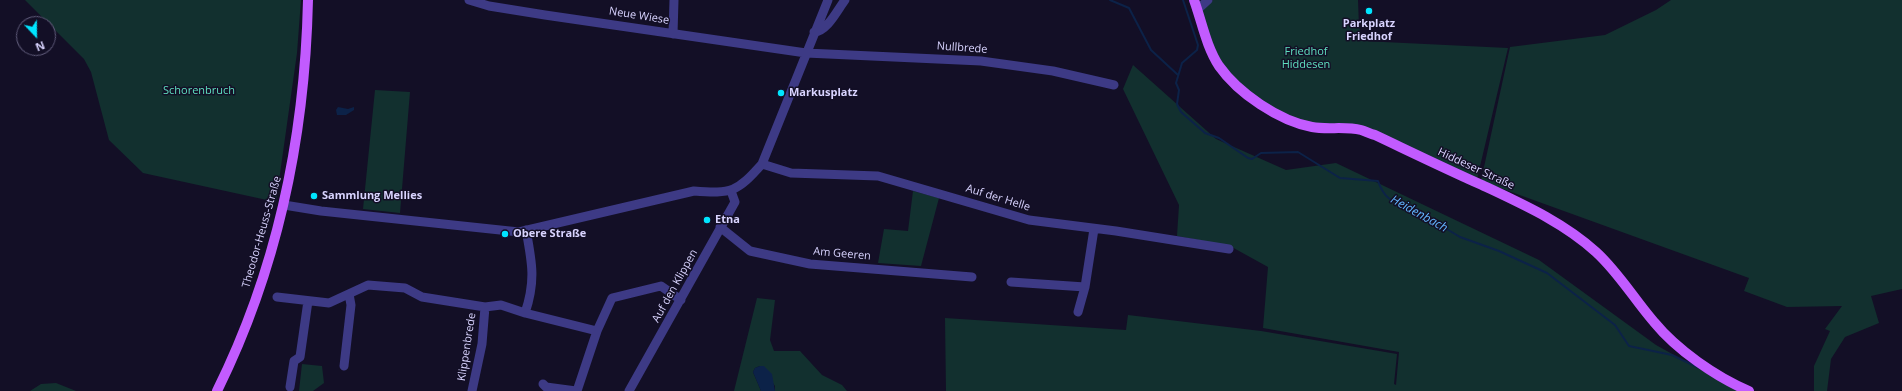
<!DOCTYPE html>
<meta charset="utf-8">
<style>
body{margin:0}
#map{position:relative;width:1902px;height:391px;overflow:hidden;background:#130f26;font-family:"Open Sans",sans-serif}
canvas{display:block}
.north{position:absolute;left:16px;top:16px;width:40px;height:40px;box-sizing:border-box;background:#130f26;border:1px solid #625e7d;border-radius:50%;rotate:158deg;font-size:11px;font-weight:700;line-height:16px;text-align:center;color:#d9d4ff}
.north::after{content:'';display:block;margin:auto;width:14px;height:18px;background:#00e5ff;clip-path:polygon(50% 0,100% 100%,50% 72%,0 100%)}
</style>
<div id="map">
<canvas width="1902" height="391"></canvas>
<div class="north">N</div>
</div>
<script>
const g = document.querySelector('canvas').getContext('2d');
g.lineJoin = 'round';
function fill(path, color) {
  g.fillStyle = color;
  g.fill(path, 'evenodd');
}
function stroke(path, color, width, dash) {
  g.strokeStyle = color;
  g.lineWidth = width;
  g.lineCap = dash ? 'butt' : 'round';
  g.setLineDash(dash || []);
  g.stroke(path);
}
function write(font, color, halo, rows, align = 'center') {
  g.font = font + ' "Open Sans",sans-serif';
  g.lineWidth = 3;
  g.setLineDash([]);
  g.textBaseline = 'middle';
  g.strokeStyle = halo;
  g.fillStyle = color;
  for (const [text, x, y, turn = 0] of rows) {
    g.save();
    g.translate(x, y);
    g.rotate((+turn || 0) * Math.PI / 180);
    g.textAlign = isNaN(turn) ? turn : align;
    if (halo) g.strokeText(text, 0, 0);
    g.fillText(text, 0, 0);
    g.restore();
  }
}
fill(new Path2D(`
 M25 0H301L297 53 276 202 143 173 109 140 91 72 84 59Z
 M1213 0H1358L1359 27 1363 41 1508 48 1477 179 1360 127 1313 125 1288 117 1256 97 1230 76 1214 51 1202 11Z
 M1671 0H1902V289L1871 296 1879 323 1845 337 1831 359 1827 391H1814V366L1830 331 1825 329 1842 306 1787 307 1744 291 1749 278 1481 181 1510 47 1605 35 1656 10Z
 M1133 65 1216 139 1286 170 1336 163 1539 260 1656 345 1739 391H946L945 318 1126 330 1128 315 1261 331 1397 354 1394 384 1396 385 1399 352 1263 328 1268 267 1230 246 1177 236 1179 205 1123 89Z
 M375 90 410 92 400 213 363 209Z
 M913 191 939 198 921 266 878 263 884 229 908 231Z
 M757 298 775 300 770 340 774 351H800L822 375 842 385 847 391H775V386L760 366 755 368 753 372 761 391H734Z
 M302 364 322 366 324 383 313 391H299Z
 M56 383 76 391H30L41 384Z`), '#12302f');
fill(new Path2D(`
 M338 107 348 109 354 107V110L346 115H337L336 110Z
 M760 366H764L772 374 775 391H761L753 372 755 368Z`), '#0c2248');
stroke(new Path2D(`
 M1110 0 1129 8 1151 50 1178 75
 M1183 0 1198 45 1197 50 1182 63 1176 83 1179 90 1177 104 1181 112 1205 133 1219 138 1248 158 1252 159 1261 153 1298 152 1340 178 1378 181C1383 195 1390 203 1405 204L1460 237 1499 251 1547 273 1615 325 1629 346 1672 355 1699 368`), '#0c2248', 2);
stroke(new Path2D(`
 M469 0 489 6 545 15 806 53 981 61 1053 71 1114 85
 M1197 10 1208 0
 M814 32C827 32 838 9 845 0
 M673 34 674 0
 M762 164 791 173 878 176 1029 220 1116 231 1229 249
 M284 205 321 211 519 232 694 191C732 194 737 192 762 164L828 0
 M720 227 750 251 810 264 972 277
 M1011 282 1085 287
 M277 297 329 303 368 285 405 288 422 297 485 307 501 305 525 313C536 281 532 262 526 230
 M1078 312 1085 287 1094 229
 M525 313 597 331
 M344 366 351 305 349 294
 M543 384 546 387 576 391
 M290 387 294 361 300 357 308 301
 M472 391 482 344 485 307
 M577 391 597 331 612 298 661 286 681 300
 M629 391 735 202 731 191`), '#3d3a85', 9);
stroke(new Path2D(`
 M1194 0C1202 22 1206 46 1219 66 1238 93 1279 121 1312 127 1327 130 1345 126 1361 130 1365 131 1370 134 1375 135 1411 152 1446 169 1482 185 1522 204 1563 222 1596 252 1619 273 1634 299 1654 322 1677 350 1716 377 1749 391
 M217 391C278 268 305 137 308 0`), '#c25bff', 10);
for (const [x, y, r, color] of [
 [1369,11,4,"#00e5ff"],
 [781,93,4,"#00e5ff"],
 [314,196,4,"#00e5ff"],
 [707,220,4,"#00e5ff"],
 [505,234,4,"#00e5ff"]
]) {
  const dot = new Path2D();
  dot.arc(x, y, r, 0, 2 * Math.PI);
  g.fillStyle = color;
  g.fill(dot);
  stroke(dot, '#130f26', 1.5);
}
write('11px', '#d9d4ff', '#130f26', [
 ["Neue Wiese",639,16,9],
 ["Nullbrede",962,48,4],
 ["Hiddeser Straße",1476,169,25],
 ["Auf der Helle",998,198,17],
 ["Theodor-Heuss-Straße",262,232,-74],
 ["Am Geeren",842,254,5],
 ["Auf den Klippen",675,286,-61],
 ["Klippenbrede",467,347,-81]
]);
write('bold 11px', '#d9d4ff', '#130f26', [
 ["Parkplatz",1369,24,"center"],
 ["Friedhof",1369,37,"center"],
 ["Markusplatz",789,93],
 ["Sammlung Mellies",322,196],
 ["Etna",715,220],
 ["Obere Straße",513,234]
], 'left');
write('11px', '#5fe0c0', '#130f26', [
 ["Friedhof",1306,52],
 ["Hiddesen",1306,65],
 ["Schorenbruch",199,91]
]);
write('italic 12px', '#62b6ff', '#130f26', [
 ["Heidenbach",1419,214,29]
]);
</script>
